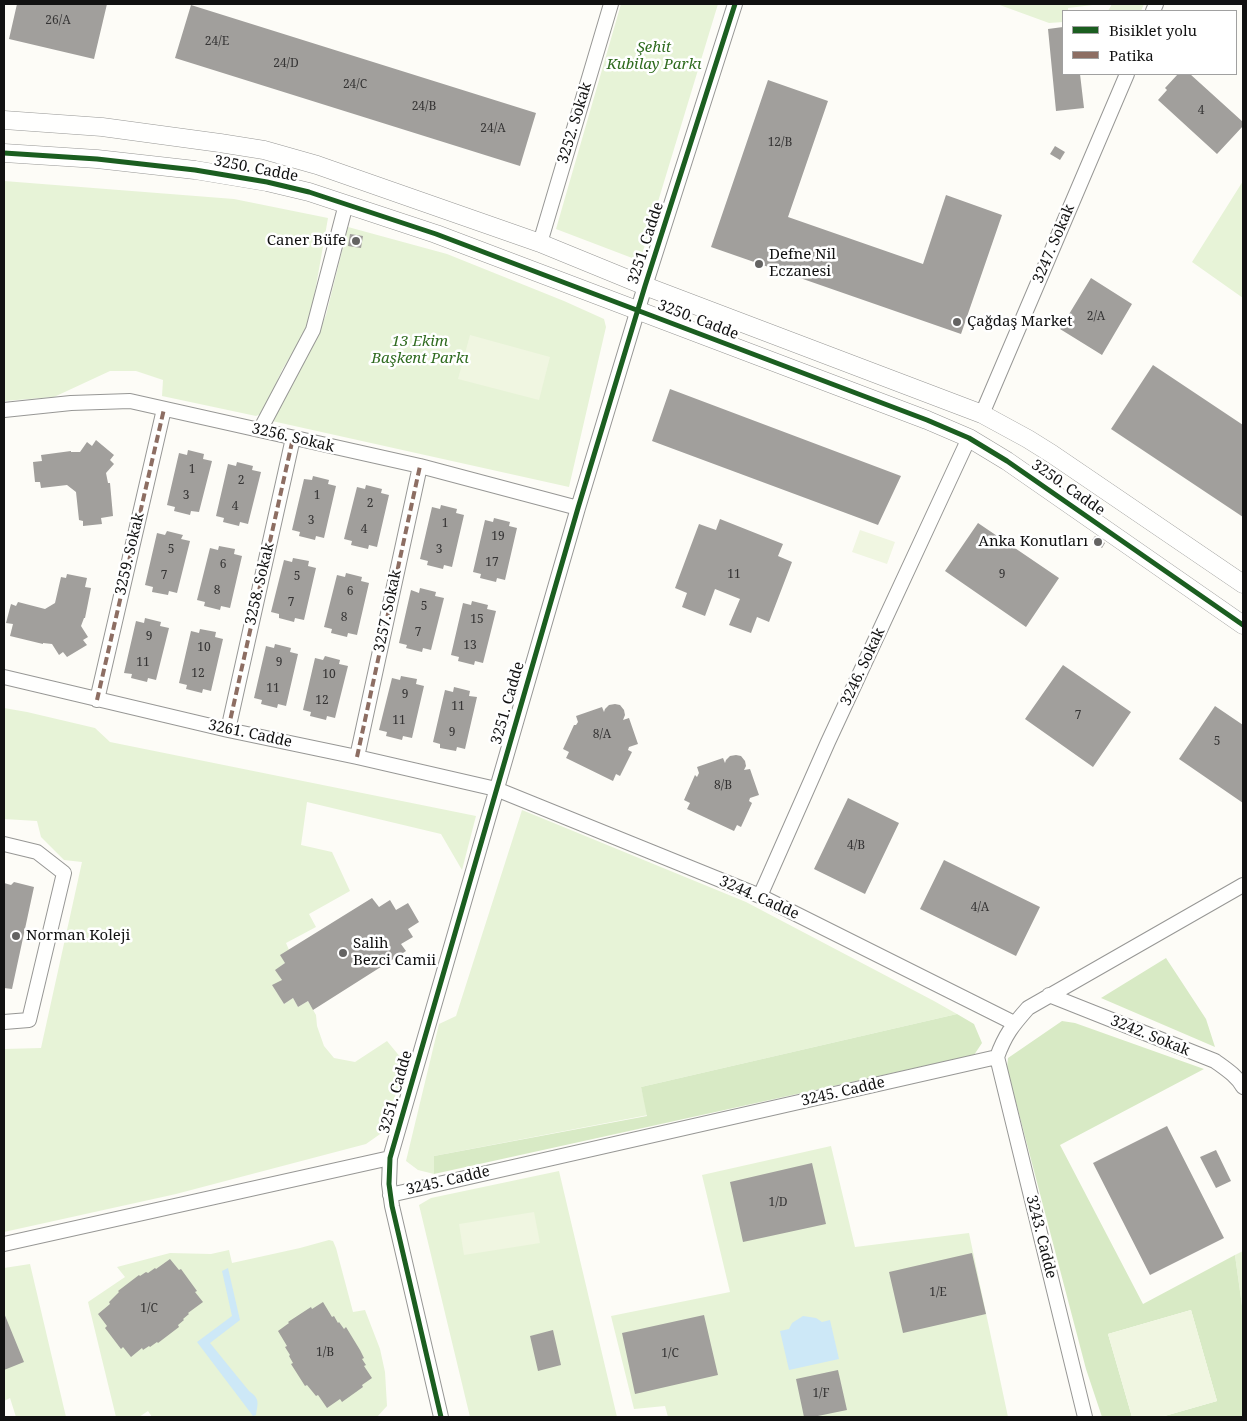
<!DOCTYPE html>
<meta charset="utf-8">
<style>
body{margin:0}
#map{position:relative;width:1247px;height:1421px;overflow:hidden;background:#fdfcf7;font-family:"Noto Serif",serif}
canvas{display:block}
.frame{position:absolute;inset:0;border:5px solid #111;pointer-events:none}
.legend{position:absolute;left:1062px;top:10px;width:175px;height:65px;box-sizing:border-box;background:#fff;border:1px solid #a0a0a0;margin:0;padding:6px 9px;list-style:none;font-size:15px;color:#111}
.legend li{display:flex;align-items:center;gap:10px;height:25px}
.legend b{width:25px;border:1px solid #a0a0a0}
</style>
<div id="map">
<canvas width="1247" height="1421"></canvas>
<div class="frame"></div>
<ul class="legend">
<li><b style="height:6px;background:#1b5e20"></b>Bisiklet yolu</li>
<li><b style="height:6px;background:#8d6e63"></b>Patika</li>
</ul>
</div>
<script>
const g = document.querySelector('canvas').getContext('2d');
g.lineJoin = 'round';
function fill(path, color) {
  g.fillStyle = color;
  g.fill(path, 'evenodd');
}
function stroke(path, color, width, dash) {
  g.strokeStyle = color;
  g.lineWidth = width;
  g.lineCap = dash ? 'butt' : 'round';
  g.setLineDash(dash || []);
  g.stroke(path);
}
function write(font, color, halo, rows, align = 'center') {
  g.font = font + ' "Noto Serif",serif';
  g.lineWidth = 5;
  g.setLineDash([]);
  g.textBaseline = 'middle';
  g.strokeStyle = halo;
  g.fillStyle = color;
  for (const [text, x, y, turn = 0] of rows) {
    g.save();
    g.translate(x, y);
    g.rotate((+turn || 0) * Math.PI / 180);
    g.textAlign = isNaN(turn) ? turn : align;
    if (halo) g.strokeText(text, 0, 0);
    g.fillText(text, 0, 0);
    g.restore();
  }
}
fill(new Path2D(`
 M621 4H718L640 261 556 229Z
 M997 4H1101L1068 8V11H1063V22L1049 23Z
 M1112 4H1144L1141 11H1108Z
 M4 181 234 199 328 218 309 326 282 370 263 413 256 416 162 396 163 380 136 371H110L54 397 4 401Z
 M1243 181V298L1192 262Z
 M348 227 447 254 564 301 604 319 606 327 569 487 272 421 309 352 326 315Z
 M4 708 27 712 95 728 110 742 476 816 462 870 441 834 307 802 301 845 332 852 350 891 309 914 316 927 286 943 289 950 285 963 276 970 282 980 273 986 284 1004 293 998 298 1007 308 1001 316 1015 317 1026 324 1046 334 1058 355 1062 387 1041 406 1064 383 1132 366 1144 176 1194 4 1232V1049L41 1048 82 862 64 860 41 837 37 821 4 819Z
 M522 810 746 902 934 1001 957 1014 641 1087 648 1115 434 1156V1174L418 1170 406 1161 439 1024 456 1016Z
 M831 1146 855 1247 969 1233 1008 1417H668L665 1406 634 1409 611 1316 730 1292 702 1175Z
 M559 1171 617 1417H470L419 1205 431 1198Z
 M329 1240 333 1241 336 1248 353 1312 365 1310 380 1349 385 1372 387 1406 377 1417H152L148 1411 139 1417H116L88 1302 125 1277 117 1267 170 1253 211 1254 229 1250 232 1263 300 1248Z
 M1243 1251V1313L1235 1255Z
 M30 1264 66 1417H16L10 1398 4 1401V1268Z`), '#e7f3d7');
fill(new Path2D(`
 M1166 958 1206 1019 1215 1047 1101 998Z
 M957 1014 974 1024 982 1043 974 1055 434 1174V1156L647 1116 641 1087Z
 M1062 1021 1075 1023 1204 1069 1060 1145 1143 1304 1235 1255 1243 1313V1417H1161L1217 1401 1191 1310 1108 1334 1132 1417H1102L1086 1369 1007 1068 1008 1058Z`), '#d8eac5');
fill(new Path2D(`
 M470 335 550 357 539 400 458 379Z
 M860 530 895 542 887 564 852 552Z
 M534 1212 540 1243 464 1255 459 1224Z
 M1191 1310 1217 1401 1161 1417H1132L1108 1334Z`), '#f0f6e1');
fill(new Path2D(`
 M228 1268 240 1320 210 1343 249 1391C260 1399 258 1402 256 1415L253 1416 197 1342 232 1316 222 1271Z
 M803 1316 816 1318 822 1322 830 1320 839 1359 789 1370 780 1331 789 1329 792 1323Z`), '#cde8f7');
fill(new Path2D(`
 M17 4H107L94 59 9 39Z
 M191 5 536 113 520 166 175 58Z
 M1063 27V74H1080L1084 108 1056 111 1048 29Z
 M1178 74H1190L1243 122V126L1217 154 1158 100 1167 90 1165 88Z
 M768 80 828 101 788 217 923 264 946 195 1002 215 961 334 711 247Z
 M1055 146 1065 152 1060 160 1050 154Z
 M350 234 363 236 361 248 348 246Z
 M1091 278 1132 304 1102 355 1060 329Z
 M1153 365 1243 425V517L1111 429Z
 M670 389 901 476 878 525 652 441Z
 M96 440 114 455 110 460 114 464 106 473 108 483H110L113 516 101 518 102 524 83 526V521L79 520 76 492 67 485 41 488 40 482H35L33 462 42 461 41 455 71 451V452H80L87 442 92 446Z
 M188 450 204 454 203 459 212 461 199 512 191 511 190 515 174 511 175 507 167 505 179 453 187 455Z
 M237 462 253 466 252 470 261 472 248 524 240 522 239 526 223 522 224 518 216 516 228 464 236 466Z
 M313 476 329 480 328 484 336 486 324 538 316 536 315 540 299 536 300 532 292 530 304 479 312 480Z
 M366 485 382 489 381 493 389 495 377 547 369 545 368 549 351 545 352 541 344 539 357 487 365 489Z
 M441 505 457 509 456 513 464 515 452 567 444 565 443 569 427 565 428 561 420 559 432 507 440 509Z
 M494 518 510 522 509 526 517 528 505 580 497 578 496 582 480 578 481 574 473 572 485 520 493 522Z
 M720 519 783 544 778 556 792 562 769 622 757 617 751 633 729 625 740 599 715 589 705 616 682 607 687 593 675 588 699 524 716 530Z
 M978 523 1059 578 1026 627 945 571Z
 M167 531 183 535 181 539 190 541 177 593 169 591 168 595 152 592 153 587 145 585 157 533 165 535Z
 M1095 536 1105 543 1102 548 1092 540Z
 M219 546 235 549 234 554 242 556 230 608 221 606 220 610 204 606 205 602 197 600 210 548 218 550Z
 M293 558 309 561 308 566 316 568 304 620 295 618 294 622 279 618V614L271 612 284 560 292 562Z
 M346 573 362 577 361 581 369 583 357 635 348 633 347 637 331 633 332 629 324 627 337 575 345 577Z
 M67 574 87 578 85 587 91 588 85 618H84L81 626 88 637 83 640 87 645 67 657 63 652 59 655 52 644 43 643V644L10 636 13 624 6 623 11 604 16 606 18 602 45 609 55 603 61 577 66 578Z
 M420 588 436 592 435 596 444 598 431 650 423 648 422 652 406 648 407 645 399 643 411 590 419 593Z
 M472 601 488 605 487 609 496 611 483 663 475 661 474 665 458 661 459 657 451 655 463 603 471 605Z
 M145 618 161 622 160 626 169 628 156 680 148 678 147 682 131 678 132 674 124 673 136 621 144 623Z
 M200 629 216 632 215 637 223 639 211 691 203 689 202 693 186 689 187 685 179 683 191 631 199 633Z
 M275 644 291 648 290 652 298 654 286 706 278 704 277 708 261 704 262 700 254 698 266 646 274 648Z
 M325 656 340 660 339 664 348 666 335 718 327 716 326 720 310 716 311 712 303 710 315 658 323 660Z
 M1063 665 1131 712 1093 767 1025 719Z
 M401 676 417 679 416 684 424 686 412 738 403 736 402 740 386 736 387 732 379 730 392 678 400 680Z
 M454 687 470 691 469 696 477 697 465 749 457 747 456 751 440 748V744L433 742 445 690 453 692Z
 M615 704 620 705 624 710 625 715 623 720 629 718 638 744 629 747 628 750 632 752 620 776 616 774 613 781 566 758 569 752 563 749 574 725H576L578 722 576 716 602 707 604 712 605 709 609 705Z
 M1215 706 1243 725V803L1179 759Z
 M736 755 741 756 745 761 746 766 744 770 750 769 759 795 750 798 749 801 752 803 741 827 737 825 734 831 687 809 690 803 684 800 695 775 697 777 699 773 697 767 723 758 725 763 726 760 730 756Z
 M848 798 899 823 865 894 814 869Z
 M944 860 1040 907 1016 956 920 909Z
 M14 882 34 887 12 989 4 988V883L11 885Z
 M372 898 379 907 390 900 396 910 408 903 419 922 408 929 413 937 401 944 406 951 313 1010 308 1001 298 1007 293 998 284 1004 272 985 282 980 275 970 285 963 280 955Z
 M1167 1126 1224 1238 1150 1275 1093 1163Z
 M1216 1150 1231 1181 1216 1188 1200 1157Z
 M812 1163 826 1224 743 1242 730 1182Z
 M972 1253 986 1314 903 1333 889 1272Z
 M170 1259 179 1270 181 1269 197 1291 195 1292 203 1302 188 1313 189 1314 183 1319 184 1320 178 1325 179 1327 158 1343 157 1342 150 1347 149 1346 143 1350 142 1348 131 1357 123 1347 121 1349 105 1328 107 1326 98 1314 110 1304 109 1302 119 1292 118 1291 139 1275 140 1276 146 1272 148 1273 155 1268 156 1269Z
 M323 1302 332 1317 334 1316 338 1323 339 1322 344 1329 346 1327 360 1350 364 1358 362 1359 366 1365 364 1366 372 1378 362 1385 363 1387 342 1402 340 1399 327 1408 318 1395 316 1396 307 1385 305 1386 291 1364 293 1363 289 1356 290 1355 285 1347 287 1346 278 1331 289 1323 288 1322 311 1307 312 1309Z
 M4 1313 24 1362 4 1370Z
 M704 1315 718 1375 635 1394 622 1333Z
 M553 1330 561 1365 538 1371 530 1336Z
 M838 1370 847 1410 813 1417H804L796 1379Z`), '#a19f9c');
const minor = new Path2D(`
 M1153 11 1156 4
 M540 243 611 4
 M4 410 71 403 130 401 420 466 578 508
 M982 414 1127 74
 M260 430 313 330 346 204
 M4 677 228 730 357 757 496 789 760 896 1014 1023
 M97 700 164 409
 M228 730 293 438
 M357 757 420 466
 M4 844 37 852 64 873 29 1020 4 1022
 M760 896 828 742 969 438
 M1049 995 1215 1061C1226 1069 1237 1076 1243 1087
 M997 1057 1085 1417
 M390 1195 997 1057C1005 1035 1012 1026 1028 1008L1243 885
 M4 1244 390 1158
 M441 1417 392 1206 389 1184 390 1158 578 508 645 286 735 4`);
const tertiary = new Path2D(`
 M4 120 102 127 220 143 264 150 317 165 540 243 645 286 982 414 1028 439 1052 454 1243 584
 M4 153 97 159 195 170 267 182 309 192 436 234 927 420 969 438 1007 461 1243 625`);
stroke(minor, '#979795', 16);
stroke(tertiary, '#979795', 19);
stroke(minor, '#fffffe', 14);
stroke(tertiary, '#fffffe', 18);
stroke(new Path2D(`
 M97 700 164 409
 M228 730 293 438
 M357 757 420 466`), '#8d6e63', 4, [8, 4]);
stroke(new Path2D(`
 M4 153 97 159 195 170 267 182 309 192 436 234 927 420 969 438 1007 461 1243 625
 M441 1417 392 1206 389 1184 390 1158 578 508 645 286 735 4`), '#1b5e20', 5);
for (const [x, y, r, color] of [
 [356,241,5,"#646362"],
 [759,264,5,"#646362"],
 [957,322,5,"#646362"],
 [1098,542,5,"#646362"],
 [16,936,5,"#646362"],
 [343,953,5,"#646362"]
]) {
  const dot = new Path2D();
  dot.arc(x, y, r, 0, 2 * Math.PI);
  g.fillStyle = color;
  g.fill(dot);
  stroke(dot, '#fff', 2);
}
write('12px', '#353434', null, [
 ["26/A",58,21],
 ["24/E",217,42],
 ["24/D",286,64],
 ["24/C",355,85],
 ["24/B",424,107],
 ["4",1201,111],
 ["24/A",493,129],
 ["12/B",780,143],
 ["2/A",1096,317],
 ["1",192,470],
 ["2",241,481],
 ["3",186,496],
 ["1",317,496],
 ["2",370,504],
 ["4",235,507],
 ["3",311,521],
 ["1",445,524],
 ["4",364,530],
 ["19",498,537],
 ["5",171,550],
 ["3",439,550],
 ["17",492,563],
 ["6",223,565],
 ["11",734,575],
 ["9",1002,575],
 ["7",164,576],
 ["5",297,577],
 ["8",217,591],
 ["6",350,592],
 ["7",291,603],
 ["5",424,607],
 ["8",344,618],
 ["15",477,620],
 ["7",418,633],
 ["9",149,637],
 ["13",470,646],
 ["10",204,648],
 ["11",143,663],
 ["9",279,663],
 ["12",198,674],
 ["10",329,675],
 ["11",273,689],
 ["9",405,695],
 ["12",322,701],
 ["11",458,707],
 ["7",1078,716],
 ["11",399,721],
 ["9",452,733],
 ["8/A",602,735],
 ["5",1217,742],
 ["8/B",723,786],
 ["4/B",856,846],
 ["4/A",980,908],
 ["1/D",778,1203],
 ["1/E",938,1293],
 ["1/C",149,1309],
 ["1/B",325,1353],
 ["1/C",670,1354],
 ["1/F",821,1394]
]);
write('italic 15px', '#2f6b1f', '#fff', [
 ["Şehit",654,48],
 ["Kubilay Parkı",654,65],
 ["13 Ekim",420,342],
 ["Başkent Parkı",420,359]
]);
write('15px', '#111', '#fff', [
 ["3252. Sokak",575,123,-73],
 ["3250. Cadde",256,169,11],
 ["3251. Cadde",646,243,-72],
 ["3247. Sokak",1054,244,-67],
 ["3250. Cadde",698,320,21],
 ["3256. Sokak",293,438,13],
 ["3250. Cadde",1068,488,35],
 ["3259. Sokak",130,554,-77],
 ["3258. Sokak",260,584,-77],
 ["3257. Sokak",388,611,-78],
 ["3246. Sokak",863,667,-65],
 ["3251. Cadde",508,703,-74],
 ["3261. Cadde",250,734,12],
 ["3244. Cadde",759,898,24],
 ["3242. Sokak",1150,1036,22],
 ["3251. Cadde",396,1092,-74],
 ["3245. Cadde",843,1092,-13],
 ["3245. Cadde",448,1181,-13],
 ["3243. Cadde",1041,1237,76]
]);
write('15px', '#111', '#fff', [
 ["Caner Büfe",346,241,"right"],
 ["Defne Nil",769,255],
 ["Eczanesi",769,272],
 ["Çağdaş Market",967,322],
 ["Anka Konutları",1088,542,"right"],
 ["Norman Koleji",26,936],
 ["Salih",353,944],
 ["Bezci Camii",353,961]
], 'left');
</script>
